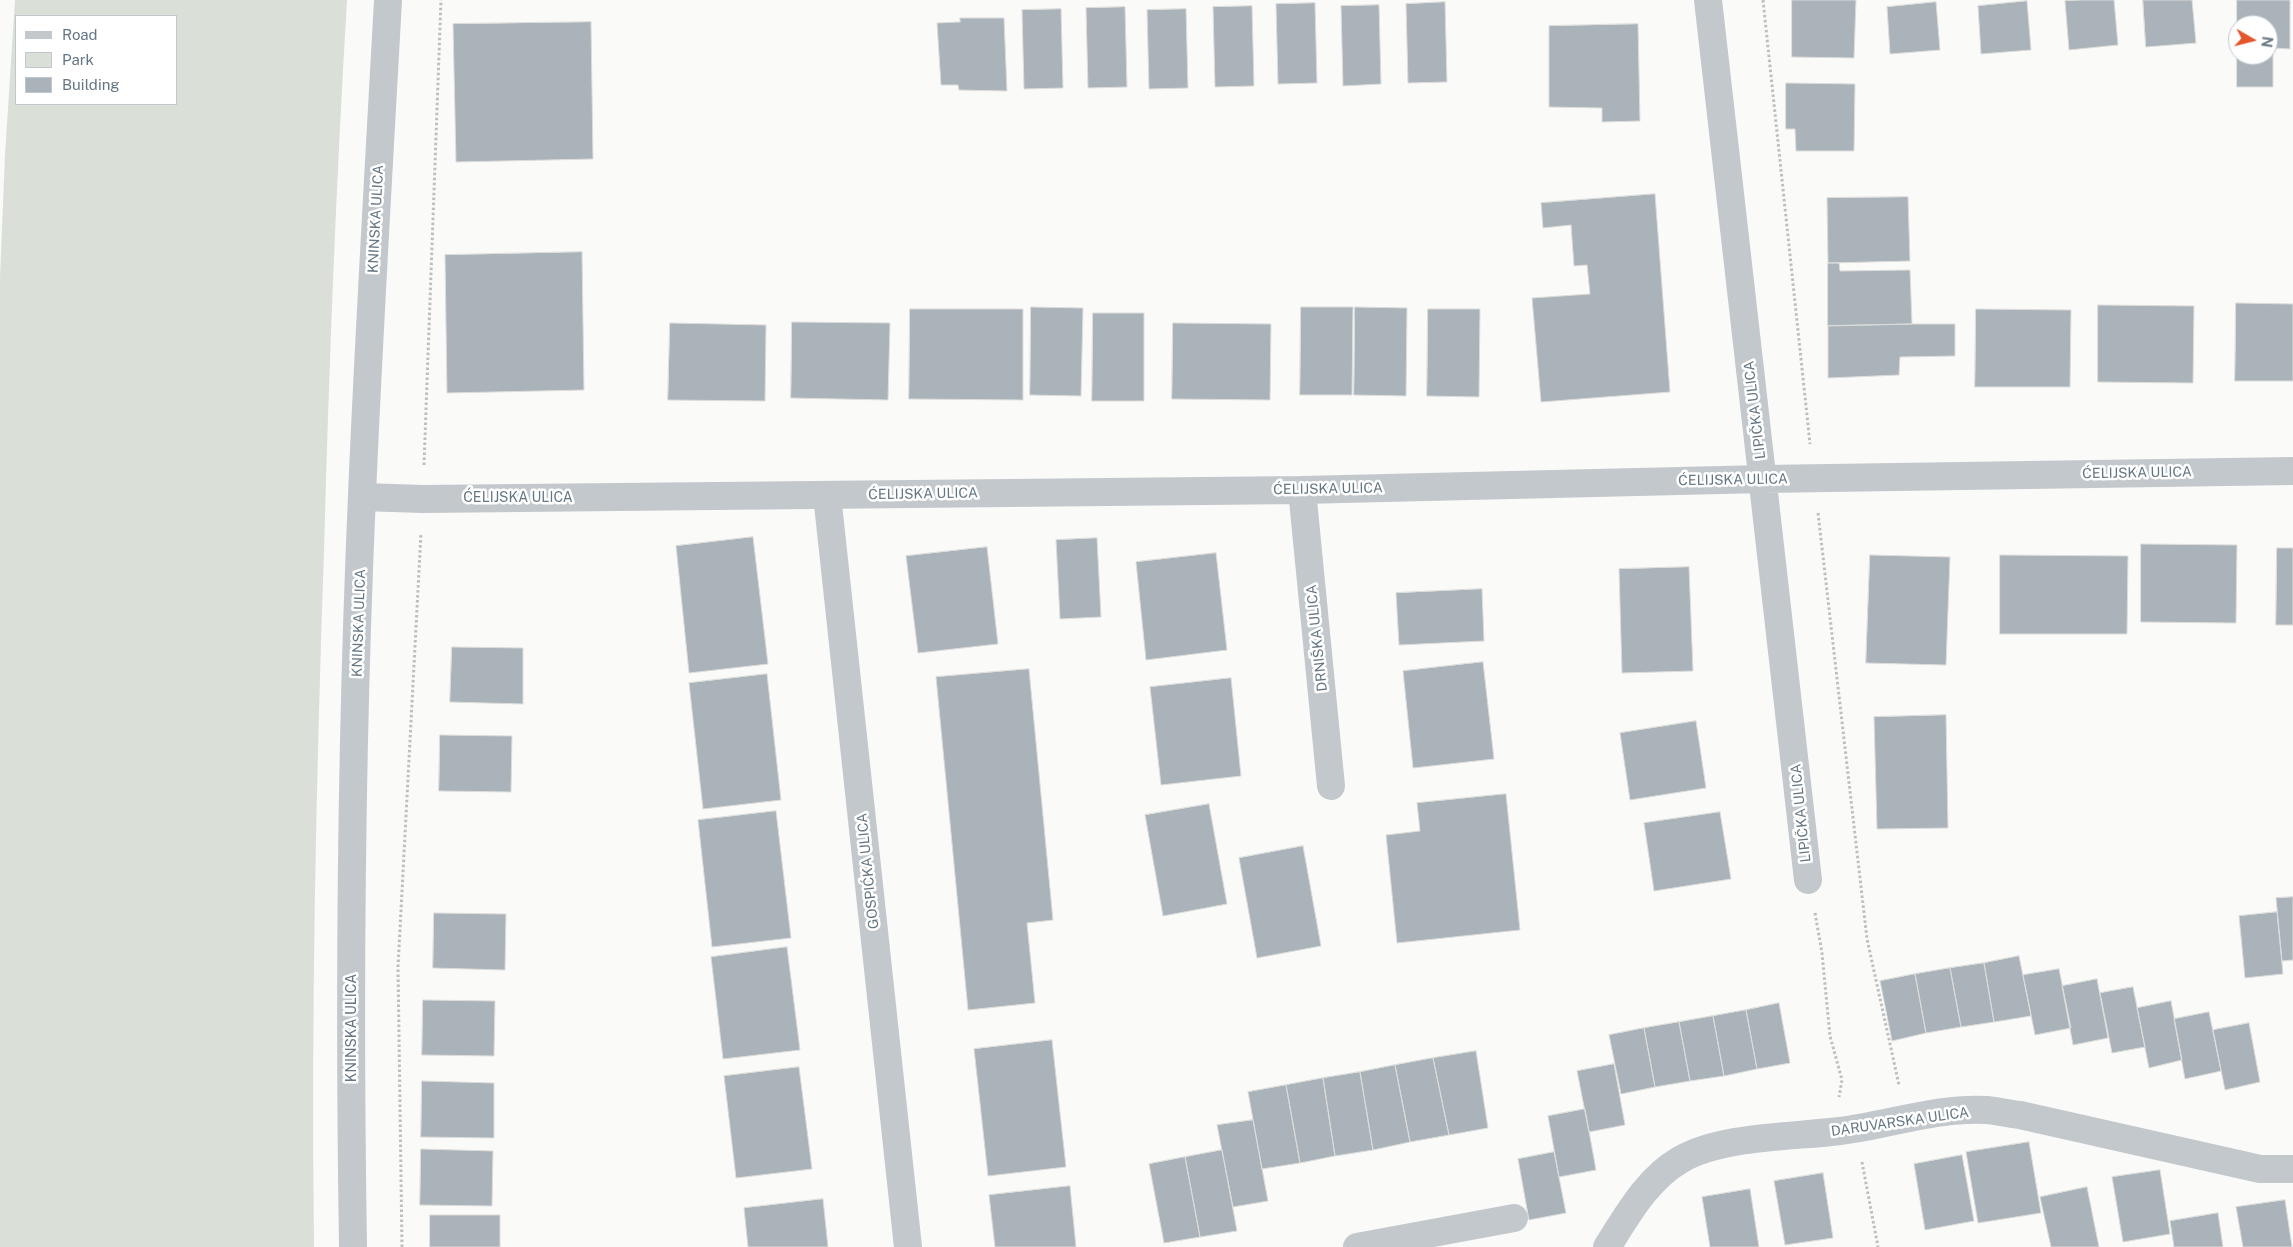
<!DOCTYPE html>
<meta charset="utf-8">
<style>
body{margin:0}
#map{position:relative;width:2293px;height:1247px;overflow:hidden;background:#fafaf8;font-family:"Public Sans",sans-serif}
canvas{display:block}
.legend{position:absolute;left:15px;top:15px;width:162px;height:90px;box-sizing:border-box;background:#fff;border:1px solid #c1c8cd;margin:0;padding:6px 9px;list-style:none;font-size:15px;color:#657683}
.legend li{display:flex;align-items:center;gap:10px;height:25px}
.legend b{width:25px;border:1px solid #c1c8cd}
.north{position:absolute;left:2228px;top:15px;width:50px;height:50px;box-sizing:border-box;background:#fff;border:1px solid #c1c8cd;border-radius:50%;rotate:98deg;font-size:14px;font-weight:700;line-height:20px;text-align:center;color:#657683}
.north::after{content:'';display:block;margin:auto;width:18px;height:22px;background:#e4572e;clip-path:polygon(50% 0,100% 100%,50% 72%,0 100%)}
</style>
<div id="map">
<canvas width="2293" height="1247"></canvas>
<ul class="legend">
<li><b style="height:6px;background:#c3c8cc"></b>Road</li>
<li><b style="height:14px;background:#dadfd7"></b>Park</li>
<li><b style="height:14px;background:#aab3b9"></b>Building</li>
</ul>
<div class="north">N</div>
</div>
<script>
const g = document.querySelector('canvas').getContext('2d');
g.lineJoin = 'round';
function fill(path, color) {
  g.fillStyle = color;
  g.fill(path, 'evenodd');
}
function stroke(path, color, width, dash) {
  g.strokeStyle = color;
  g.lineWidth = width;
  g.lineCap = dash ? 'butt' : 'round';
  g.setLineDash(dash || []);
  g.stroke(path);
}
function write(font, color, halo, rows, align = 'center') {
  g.font = font + ' "Public Sans",sans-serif';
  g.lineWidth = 5;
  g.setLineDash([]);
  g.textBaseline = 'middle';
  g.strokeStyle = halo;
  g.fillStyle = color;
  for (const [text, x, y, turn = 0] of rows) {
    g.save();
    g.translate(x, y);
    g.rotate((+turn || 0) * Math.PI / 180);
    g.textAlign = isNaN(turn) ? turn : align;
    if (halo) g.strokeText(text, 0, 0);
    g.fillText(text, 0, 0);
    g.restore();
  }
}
fill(new Path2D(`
 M15 0H347C336 184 329 367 324 551 316 783 311 1015 314 1247H0V278L5 155ZM16 16H176V104H16Z`), '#dadfd7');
const building = new Path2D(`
 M1792 0H1856L1854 58 1792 57Z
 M2081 0H2114L2118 45 2069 50 2065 1Z
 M2143 0H2192L2196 43 2146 47Z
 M2237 0H2290V49L2273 48V87H2237ZM2238 25H2268V55H2238Z
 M2027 1 2031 50 1981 54 1978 6Z
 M1445 2 1447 82 1408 83 1406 4Z
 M1936 2 1940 50 1890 54 1887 7Z
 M1315 3 1317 83 1278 84 1276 4Z
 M1379 5 1381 84 1343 86 1341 6Z
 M1252 6 1254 86 1215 87 1213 7Z
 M1125 7 1127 87 1088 88 1086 8Z
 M1061 9 1063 88 1024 89 1022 10Z
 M1186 9 1188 88 1149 89 1147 10Z
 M960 18H1004L1007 91 959 90 958 85H941L937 23 960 22Z
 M591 22 593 159 456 162 453 24Z
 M1638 24 1640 121 1602 122V108L1549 107V26Z
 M1786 83 1855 84 1854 151H1796L1795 129H1786Z
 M1655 194 1670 392 1541 402 1532 298 1590 294 1587 265 1574 266 1571 225 1543 228 1541 203Z
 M1908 197 1910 261 1828 263 1827 198Z
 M582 252 584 390 447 393 445 255Z
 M1828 263H1839L1840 271 1910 270 1912 324 1828 326Z
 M2236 303 2293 304V381H2235Z
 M2098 305 2194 306 2193 383 2098 382Z
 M1031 307 1083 308 1081 396 1030 395Z
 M1301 307H1353L1352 395H1300Z
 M1355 307 1407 308 1406 396 1354 395Z
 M910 309H1023V400L909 399Z
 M1428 309H1480L1479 397 1427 396Z
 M1976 309 2071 310 2070 387H1975Z
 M1093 313H1144V401H1092Z
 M792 322 890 323 888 400 791 398Z
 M670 323 766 325 765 401 668 400Z
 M1173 323 1271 324 1270 400 1172 399Z
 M1912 324H1955V356L1900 357 1899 375 1828 378V326Z
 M753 537 768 664 689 673 676 546Z
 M1097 538 1101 617 1060 619 1056 540Z
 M2141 544 2237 545 2236 623 2141 622Z
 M987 547 998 644 918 653 906 556Z
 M2277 548H2293V625H2276Z
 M1216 553 1227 650 1146 660 1136 562Z
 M1870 555 1950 557 1946 665 1866 663Z
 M2000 555 2128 556 2127 634H2000Z
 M1689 567 1693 671 1622 673 1619 569Z
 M1482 589 1484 641 1399 645 1396 593Z
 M452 647 523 648V704L450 702Z
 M1483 662 1494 759 1413 768 1403 671Z
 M1029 669 1053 920 1027 923 1035 1003 968 1010 936 677Z
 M767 674 781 800 703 809 689 683Z
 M1231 678 1241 776 1161 785 1150 687Z
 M1946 715 1948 828 1877 829 1874 717Z
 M1696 721 1706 788 1630 800 1620 733Z
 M440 735 512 736 511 792 439 791Z
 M1506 794 1520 930 1397 943 1386 835 1420 831 1417 803Z
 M1209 804 1227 904 1163 916 1145 815Z
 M776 811 791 938 712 947 698 820Z
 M1720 812 1731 879 1654 891 1644 823Z
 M1303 846 1321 946 1257 958 1239 858Z
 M2293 897V960L2282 961 2276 898Z
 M2277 912 2283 974 2245 978 2239 916Z
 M434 913 506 914 505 970 433 968Z
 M787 947 800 1050 723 1059 711 957Z
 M2019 956 2031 1016 1994 1022 1984 963Z
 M1984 963 1994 1022 1961 1027 1950 968Z
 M1950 968 1961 1027 1926 1033 1915 974Z
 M2059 969 2071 1028 2035 1035 2023 975Z
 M1915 974 1926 1033 1892 1041 1880 981Z
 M2097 979 2108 1038 2073 1045 2062 986Z
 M2133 987 2145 1047 2112 1053 2100 993Z
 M423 1000 495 1001 494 1056 422 1055Z
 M2171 1001 2182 1060 2149 1068 2137 1008Z
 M1779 1003 1790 1063 1757 1069 1746 1010Z
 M1746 1010 1757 1069 1724 1076 1713 1016Z
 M2209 1012 2221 1071 2185 1079 2174 1019Z
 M1713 1016 1724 1076 1690 1081 1679 1022Z
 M1679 1022 1690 1081 1655 1087 1644 1028Z
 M2249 1023 2260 1082 2225 1090 2213 1030Z
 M1644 1028 1655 1087 1621 1094 1609 1035Z
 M1052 1040 1066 1167 988 1176 974 1049Z
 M1476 1051 1488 1128 1449 1135 1433 1058Z
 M1433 1058 1449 1135 1410 1142 1395 1065Z
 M1614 1064 1625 1125 1589 1132 1577 1071Z
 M1395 1065 1410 1142 1373 1150 1360 1072Z
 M799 1067 812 1169 736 1178 724 1076Z
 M1360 1072 1373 1150 1335 1156 1323 1078Z
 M1323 1078 1335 1156 1300 1163 1286 1085Z
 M422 1081 494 1083V1138L421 1137Z
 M1286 1085 1300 1163 1262 1169 1248 1092Z
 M1585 1109 1596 1170 1559 1177 1548 1116Z
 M1253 1120 1268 1201 1233 1207 1217 1125Z
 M2029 1142 2041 1213 1978 1223 1966 1152Z
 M421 1149 493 1151 492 1206 420 1205Z
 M1222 1150 1237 1231 1200 1237 1185 1157Z
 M1554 1152 1566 1213 1529 1220 1518 1159Z
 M1962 1155 1974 1221 1925 1230 1914 1164Z
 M1185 1157 1200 1237 1164 1243 1149 1164Z
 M2160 1170 2170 1234 2123 1242 2112 1177Z
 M1823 1173 1833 1238 1785 1245 1774 1181Z
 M1070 1186 1076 1247H995L989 1195Z
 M2087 1187 2099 1247H2051L2040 1197Z
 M1750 1189 1759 1247H1710L1702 1197Z
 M823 1199 828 1247H748L744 1208Z
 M2285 1200 2292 1247H2243L2236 1207Z
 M2218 1213 2223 1247H2174L2170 1221Z
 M430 1215H500V1247H430Z`);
fill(building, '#aab3b9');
stroke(building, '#dcdcda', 1);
stroke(new Path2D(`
 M1763 0 1810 444
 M424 465 441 0
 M1818 513 1867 939 1899 1085
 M1815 913 1822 953 1830 1036 1842 1080 1839 1097
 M1862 1162 1878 1247
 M402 1247 398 967 421 533`), '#bbbfc2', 3, [2.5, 2.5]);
stroke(new Path2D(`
 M1708 0 1808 880
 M1302 490 1331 786
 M827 495 908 1247
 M362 497 423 499 1302 490 1763 479 2293 471
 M353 1247C349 997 351 745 362 495 369 330 379 165 388 0
 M1357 1247 1514 1218
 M1607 1247C1627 1216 1647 1179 1680 1160 1720 1136 1792 1137 1840 1131 1888 1125 1937 1107 1987 1110 1998 1111 2009 1114 2020 1115L2260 1169H2293`), '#c3c8cc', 28);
write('14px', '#657683', '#fff', [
 ["KNINSKA ULICA",376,219,-87],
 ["LIPIČKA ULICA",1755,410,-97],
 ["ĆELIJSKA ULICA",2137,473,-1],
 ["ĆELIJSKA ULICA",1733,480,-1],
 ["ĆELIJSKA ULICA",1328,489,-1],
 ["ĆELIJSKA ULICA",923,494,-1],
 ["ĆELIJSKA ULICA",518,498],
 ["KNINSKA ULICA",359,623,-88],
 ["DRNIŠKA ULICA",1317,638,-96],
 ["LIPIČKA ULICA",1801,813,-96],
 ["GOSPIĆKA ULICA",868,871,-96],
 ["KNINSKA ULICA",352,1028,-90],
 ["DARUVARSKA ULICA",1900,1122,-8]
]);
</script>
